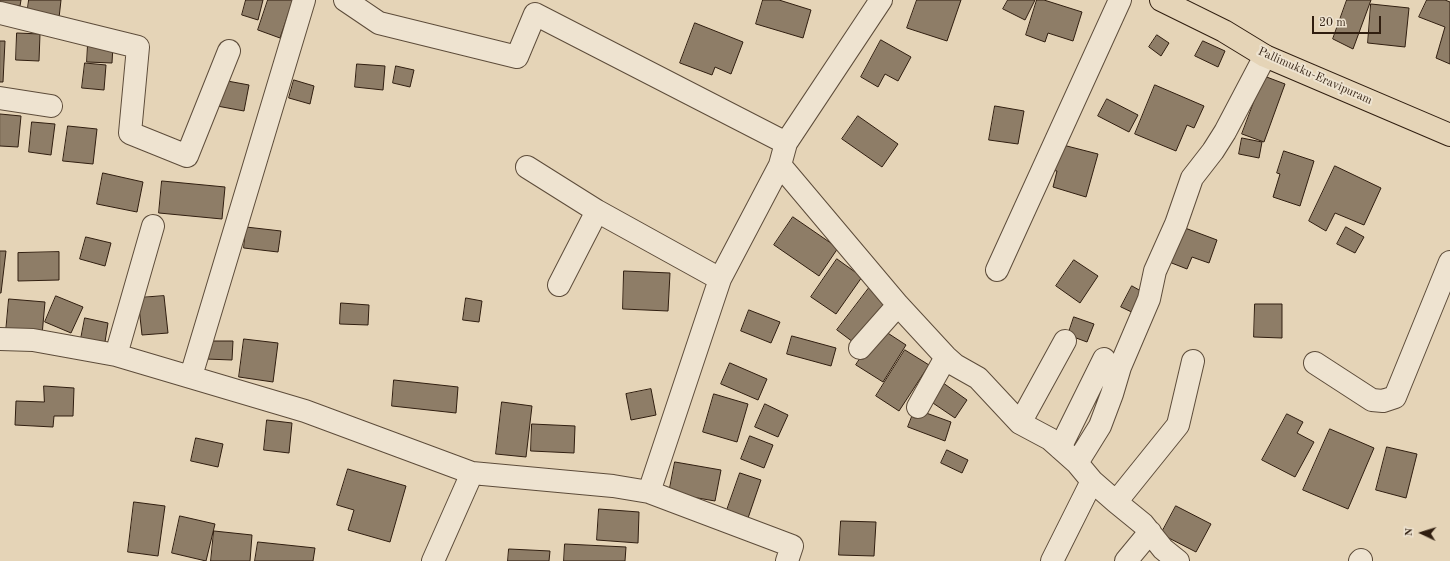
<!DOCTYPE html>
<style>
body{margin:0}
#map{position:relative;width:1450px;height:561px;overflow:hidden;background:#e5d4b7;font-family:"Old Standard TT",serif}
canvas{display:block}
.north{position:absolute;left:1402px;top:513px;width:40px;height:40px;-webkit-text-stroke:3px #eee3d0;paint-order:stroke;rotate:274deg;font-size:11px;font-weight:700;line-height:16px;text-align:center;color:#301e10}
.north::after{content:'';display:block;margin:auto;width:14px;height:18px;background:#301e10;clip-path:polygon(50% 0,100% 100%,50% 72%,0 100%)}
.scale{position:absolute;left:1312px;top:16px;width:69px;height:18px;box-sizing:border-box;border:2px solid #301e10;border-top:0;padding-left:5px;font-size:12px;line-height:14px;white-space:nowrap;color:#301e10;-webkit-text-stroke:3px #eee3d0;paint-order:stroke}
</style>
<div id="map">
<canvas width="1450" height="561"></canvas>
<div class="north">N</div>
<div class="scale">20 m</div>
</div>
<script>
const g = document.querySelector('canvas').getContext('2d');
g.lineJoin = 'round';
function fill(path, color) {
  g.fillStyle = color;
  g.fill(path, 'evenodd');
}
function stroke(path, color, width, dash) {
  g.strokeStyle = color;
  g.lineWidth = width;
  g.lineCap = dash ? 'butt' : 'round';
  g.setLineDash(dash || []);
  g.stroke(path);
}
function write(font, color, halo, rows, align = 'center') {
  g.font = font + ' "Old Standard TT",serif';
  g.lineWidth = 4;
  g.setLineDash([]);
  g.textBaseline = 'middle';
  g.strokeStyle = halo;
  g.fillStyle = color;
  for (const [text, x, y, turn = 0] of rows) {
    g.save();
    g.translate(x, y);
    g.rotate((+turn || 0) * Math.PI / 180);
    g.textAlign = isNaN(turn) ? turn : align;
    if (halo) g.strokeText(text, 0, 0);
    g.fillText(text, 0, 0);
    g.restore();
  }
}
const building = new Path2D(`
 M0 0H21L20 6 0 3Z
 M29 0H61L59 18 27 15Z
 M246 0H263L258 20 242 15Z
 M268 0H293L280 38 258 30Z
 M763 0H779L811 10 803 38 756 24Z
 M917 0H961L947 41 907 28Z
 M1008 0H1035L1025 20 1003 9Z
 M1037 0H1044L1082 12 1073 41 1048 33 1045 42 1026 35Z
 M1347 0H1371L1353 49 1333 39Z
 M1427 0H1445L1450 2V64L1436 58 1445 27 1419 17Z
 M1371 4 1409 8 1405 47 1368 43Z
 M695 23 743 42 731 74 715 67 712 75 680 63Z
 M17 33 40 34 39 61 16 60Z
 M1157 35 1169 43 1161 56 1149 47Z
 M881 40 911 57 898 81 885 74 878 87 861 77Z
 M0 41H5L3 82H0Z
 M1203 41 1225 51 1218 67 1195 56Z
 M88 44 113 45 112 63 87 62Z
 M85 63 106 65 104 90 82 88Z
 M357 64 385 66 383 90 355 87Z
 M396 66 414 70 410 87 393 83Z
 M1264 76 1285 84 1264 142 1242 134Z
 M222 80 249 85 244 111 217 106Z
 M294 80 314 86 310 104 289 98Z
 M1155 85 1204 106 1194 128 1187 125 1176 151 1135 134Z
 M1107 99 1138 115 1129 132 1098 116Z
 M995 106 1024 111 1018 144 989 140Z
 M0 114 21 116 18 147 0 146Z
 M858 116 898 144 882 167 842 139Z
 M32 122 55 124 51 155 29 152Z
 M68 126 97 129 93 164 63 161Z
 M1242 138 1262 142 1259 158 1239 154Z
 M1059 144 1098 154 1086 197 1053 187 1057 171 1052 170Z
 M1284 151 1314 161 1300 206 1273 197 1280 174 1277 173Z
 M1335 166 1381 188 1364 225 1335 213 1326 231 1309 221Z
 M103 173 143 182 137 212 97 204Z
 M162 181 225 187 222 219 159 213Z
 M793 217 838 248 819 276 774 245Z
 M1177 225 1217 240 1209 263 1192 257 1187 269 1164 260Z
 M246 227 281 231 278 252 244 248Z
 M1346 227 1364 237 1355 253 1337 244Z
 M86 237 111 243 105 266 80 259Z
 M0 251H6L1 293H0Z
 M59 252V280L18 281V253Z
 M837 259 862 277 836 314 811 297Z
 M1074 260 1098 276 1080 303 1056 286Z
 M624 271 670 273 668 311 623 309Z
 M1132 286 1148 295 1138 315 1121 307Z
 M869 288 889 304 857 345 837 330Z
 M56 296 83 307 71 333 45 322Z
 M164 296 168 333 142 335 138 298Z
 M466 298 482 301 479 322 463 320Z
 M9 299 45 302 42 335 6 332Z
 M341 303 369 305 368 325 340 324Z
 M1255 304H1282V338L1254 337Z
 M749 310 780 322 771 343 741 331Z
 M1074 317 1094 324 1087 342 1068 335Z
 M85 318 108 323 104 348 80 344Z
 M880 328 906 345 883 382 856 365Z
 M792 336 836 348 831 366 787 354Z
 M244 339 278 343 273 382 239 377Z
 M207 341H233L232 360 206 359Z
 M905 350 929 365 899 411 876 396Z
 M730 363 767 379 758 400 721 384Z
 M394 380 458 387 456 413 392 406Z
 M939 380 967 400 955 418 927 399Z
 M44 386 74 388 73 416H54L53 427 15 425 16 401 44 402Z
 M651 389 656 415 631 420 626 394Z
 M714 394 748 404 737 442 703 432Z
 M502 402 532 406 526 457 496 454Z
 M765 404 788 415 778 437 755 427Z
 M915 409 951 422 945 441 908 427Z
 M1287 414 1303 422 1297 433 1314 442 1295 477 1262 460Z
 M267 420 292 423 289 453 264 450Z
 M532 424 575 426 574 453 531 451Z
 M1330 429 1374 448 1348 509 1303 490Z
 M750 436 773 445 764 468 741 459Z
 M196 438 223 444 218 467 191 461Z
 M1387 447 1417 454 1406 498 1376 490Z
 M947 450 968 460 962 473 941 463Z
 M675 462 721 470 715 501 669 493Z
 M348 469 406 486 390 542 348 530 354 510 337 505Z
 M740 473 761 480 747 521 726 513Z
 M134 502 165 506 158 556 128 552Z
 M1176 506 1211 524 1196 552 1161 534Z
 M599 509 639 512 638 543 597 540Z
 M180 516 215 524 206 561 172 553Z
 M841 521 876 522 874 556 839 555Z
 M214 531 252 535 250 561H211Z
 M258 542 315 548 313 561H255Z
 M565 544 626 547 625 561H564Z
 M509 549 550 551 549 561H508Z`);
fill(building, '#8e7d67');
stroke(building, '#301e10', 1);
const minor = new Path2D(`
 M345 0 379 23 517 57 535 14 786 143
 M0 13 138 47 130 133 187 156 229 51
 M0 98 51 106
 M780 165 898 305 946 357 955 365 978 378 1020 423 1050 439 1077 463 1092 481 1116 502 1143 524 1163 549 1178 561
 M527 167 597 211 720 279
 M997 270 1120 0
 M559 285 597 211
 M0 339 33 340 116 355 305 411 472 473
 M860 348 898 305
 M116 355 153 226
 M1315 363 1372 400 1383 401 1395 397 1450 262
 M191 376 304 0
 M918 407 946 357
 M1020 423 1065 341
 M1060 448 1104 359
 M1077 463 1100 426 1112 394 1120 367 1149 299 1155 271 1176 224 1192 178 1213 151 1225 132 1265 56
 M649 492 792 546 787 561
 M1116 502 1178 425 1193 361
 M433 561 472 473 613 486 649 492 720 279 780 165 786 143 881 0
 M1052 561 1092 481
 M1126 561 1150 532
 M1360 561 1361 560`);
const major = new Path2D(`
 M1161 0 1224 31 1265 56 1450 135`);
stroke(minor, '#5d4c3a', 24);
stroke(major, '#301e10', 24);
stroke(minor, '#eee3d0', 22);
stroke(major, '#e5d4b7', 22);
write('12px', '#301e10', '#eee3d0', [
 ["Pallimukku-Eravipuram",1315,76,24]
]);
</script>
